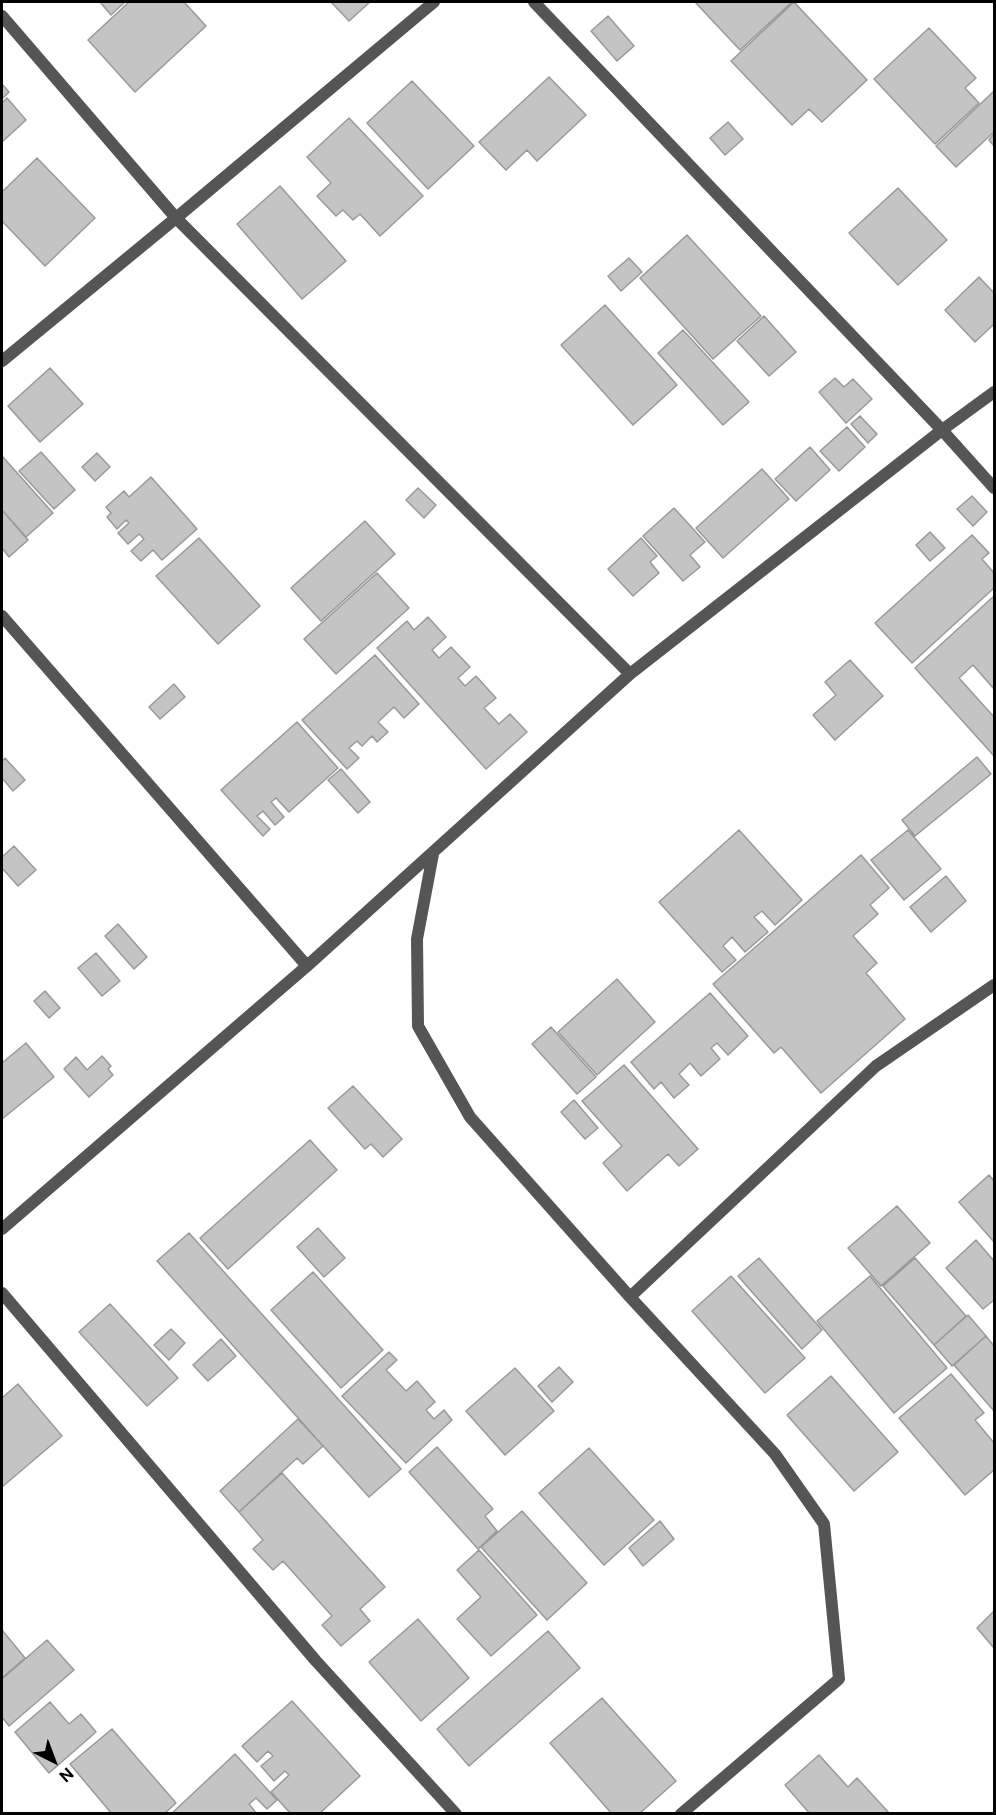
<!DOCTYPE html>
<style>
body{margin:0}
#map{position:relative;width:996px;height:1815px;overflow:hidden;background:#fff;font-family:"Public Sans",sans-serif}
canvas{display:block}
.frame{position:absolute;inset:0;border:3px solid #000;pointer-events:none}
.north{position:absolute;left:24px;top:1731px;width:60px;height:60px;-webkit-text-stroke:4px #fff;paint-order:stroke;rotate:138deg;font-size:16px;font-weight:700;line-height:24px;text-align:center;color:#000}
.north::after{content:'';display:block;margin:auto;width:21px;height:27px;background:#000;clip-path:polygon(50% 0,100% 100%,50% 72%,0 100%)}
</style>
<div id="map">
<canvas width="996" height="1815"></canvas>
<div class="frame"></div>
<div class="north">N</div>
</div>
<script>
const g = document.querySelector('canvas').getContext('2d');
g.lineJoin = 'round';
function fill(path, color) {
  g.fillStyle = color;
  g.fill(path, 'evenodd');
}
function stroke(path, color, width, dash) {
  g.strokeStyle = color;
  g.lineWidth = width;
  g.lineCap = dash ? 'butt' : 'round';
  g.setLineDash(dash || []);
  g.stroke(path);
}
const building = new Path2D(`
 M100 2H125L111 15Z
 M129 2H184L206 26 135 92 88 40Z
 M331 2H370L349 21Z
 M695 2H792L740 50Z
 M794 2 867 80 822 122 809 109 792 125 731 61Z
 M608 16 634 46 617 61 591 31Z
 M929 28 976 78 965 88 979 103 935 144 874 79Z
 M549 77 586 115 537 161 527 150 506 170 479 142Z
 M412 81 474 146 428 189 367 123Z
 M2 84 9 92 2 99Z
 M994 91V132L956 167 936 146Z
 M7 98 26 120 2 142V103Z
 M349 118 423 196 380 236 360 214 353 220 343 210 336 216 317 196 331 183 307 157Z
 M728 122 743 139 725 155 710 138Z
 M994 134V146L989 140Z
 M37 158 95 218 45 266 2 221V192Z
 M280 186 346 261 302 299 237 224Z
 M898 188 947 240 898 285 849 233Z
 M687 235 761 316 713 359 640 278Z
 M629 258 642 272 621 291 608 276Z
 M979 277 994 293V324L975 342 945 310Z
 M605 305 677 385 633 425 561 345Z
 M764 316 796 352 769 376 737 341Z
 M683 330 749 402 723 425 658 353Z
 M50 368 83 404 40 442 8 406Z
 M835 378 844 387 853 379 872 399 846 423 819 392Z
 M860 416 877 434 868 443 851 424Z
 M847 427 865 447 839 471 820 451Z
 M810 447 830 470 796 501 775 479Z
 M41 452 75 490 54 509 19 471Z
 M97 453 110 467 95 481 82 467Z
 M2 456 53 513 26 537 2 510Z
 M762 469 789 499 723 558 696 528Z
 M151 477 197 529 162 560 153 550 141 561 131 551 144 539 139 534 128 544 118 533 129 523 126 520 117 529 107 517 111 513 106 507 124 491 129 497Z
 M418 488 436 505 424 518 406 500Z
 M972 496 987 512 973 526 957 509Z
 M674 508 705 542 690 555 700 567 683 581 643 536Z
 M2 510 28 540 9 557 2 548Z
 M365 521 395 554 321 621 291 588Z
 M930 532 945 548 930 561 916 545Z
 M972 535 989 553 982 559 994 573V588L912 663 875 623Z
 M199 538 260 606 218 644 156 576Z
 M641 538 657 556 650 562 659 573 633 596 608 569Z
 M377 573 409 608 336 674 304 639Z
 M994 596V689L973 665 959 678 994 717V756L915 668Z
 M428 617 446 637 432 650 439 658 451 647 470 667 458 678 465 686 476 676 496 698 484 708 499 724 510 714 527 732 486 769 377 648 407 621 414 630Z
 M375 655 419 704 404 718 394 707 378 722 388 732 377 742 372 736 362 746 357 741 349 748 359 758 347 769 302 720Z
 M850 660 883 696 835 740 813 715 836 695 825 682Z
 M174 684 185 697 160 719 149 707Z
 M297 722 338 768 289 812 276 798 271 802 284 817 275 825 263 811 257 816 270 829 263 836 221 790Z
 M977 757 991 774 915 836 902 820Z
 M5 758 25 780 13 791 2 778V762Z
 M341 769 370 802 358 813 328 780Z
 M739 830 802 900 775 925 762 911 754 917 768 932 745 952 732 937 723 946 736 960 722 972 659 902Z
 M908 830 941 869 904 900 871 860Z
 M14 846 36 870 18 886 2 868V857Z
 M861 855 889 888 870 905 878 914 853 936 877 963 866 973 905 1019 821 1093 781 1047 774 1053 713 984Z
 M946 876 966 901 931 932 910 907Z
 M118 924 147 957 134 969 105 936Z
 M96 953 120 981 102 996 78 968Z
 M617 979 655 1022 597 1075 558 1032Z
 M45 991 60 1008 49 1018 34 1001Z
 M710 993 748 1036 728 1055 717 1043 711 1048 720 1059 701 1076 690 1063 679 1074 689 1085 674 1098 661 1082 654 1089 631 1062Z
 M551 1027 596 1077 577 1094 532 1044Z
 M26 1043 54 1077 2 1119V1063Z
 M102 1056 111 1066 108 1069 113 1075 89 1097 64 1069 76 1057 87 1070Z
 M624 1065 698 1149 679 1166 668 1154 627 1191 603 1163 622 1146 582 1101Z
 M353 1086 402 1139 383 1157 371 1144 365 1149 328 1108Z
 M574 1100 598 1128 585 1139 561 1112Z
 M310 1140 337 1170 228 1269 200 1238Z
 M989 1175 994 1181V1242L959 1202Z
 M897 1206 930 1243 881 1286 848 1248Z
 M318 1228 345 1258 324 1277 297 1247Z
 M189 1233 401 1469 369 1497 157 1261Z
 M976 1240 994 1261V1300L983 1309 946 1268Z
 M759 1258 822 1330 802 1349 738 1276Z
 M915 1258 966 1316 934 1345 883 1286Z
 M313 1272 383 1350 341 1388 271 1310Z
 M731 1276 805 1358 765 1393 692 1311Z
 M870 1276 947 1368 894 1413 817 1321Z
 M110 1304 178 1378 147 1406 79 1332Z
 M968 1315 986 1336 952 1366 934 1345Z
 M171 1329 185 1343 169 1360 154 1345Z
 M986 1336 994 1346V1411L954 1365Z
 M221 1339 236 1356 208 1381 193 1365Z
 M389 1352 397 1360 386 1370 406 1391 417 1381 435 1402 426 1410 434 1419 444 1410 452 1420 406 1463 342 1396Z
 M559 1367 573 1382 552 1402 538 1386Z
 M515 1368 554 1411 505 1455 466 1411Z
 M951 1374 984 1413 975 1420 994 1443V1470L965 1495 899 1418Z
 M831 1376 898 1452 854 1491 787 1415Z
 M18 1384 62 1436 2 1487V1398Z
 M298 1419 323 1446 303 1464 297 1458 239 1512 220 1491Z
 M437 1447 493 1509 485 1516 497 1531 478 1549 409 1472Z
 M589 1448 654 1520 604 1565 539 1493Z
 M282 1473 385 1587 360 1609 370 1621 341 1646 322 1625 332 1616 283 1561 273 1570 253 1549 263 1540 239 1512Z
 M522 1511 587 1583 547 1620 481 1547Z
 M660 1521 674 1539 643 1566 629 1548Z
 M479 1550 537 1615 491 1656 457 1619 481 1597 457 1570Z
 M994 1611V1648L977 1628Z
 M418 1619 469 1678 421 1721 369 1662Z
 M2 1630 25 1658 2 1678Z
 M548 1631 580 1668 469 1766 437 1729Z
 M47 1640 74 1670 9 1726 2 1717V1679Z
 M602 1698 676 1781 639 1814H612L550 1743Z
 M292 1701 360 1776 319 1814H291L271 1792 289 1775 285 1771 274 1781 261 1766 273 1756 268 1751 257 1762 242 1746Z
 M50 1702 69 1724 81 1714 96 1732 49 1773 15 1732Z
 M112 1729 176 1803 164 1814H112L70 1764Z
 M235 1754 277 1800 267 1809 256 1798 249 1804 257 1814H171Z
 M819 1755 848 1787 857 1778 890 1814H810L785 1785Z`);
fill(building, '#c4c4c4');
stroke(building, '#999', 1.5);
stroke(new Path2D(`
 M534 2 942 430 994 488
 M2 16 176 218 630 674
 M2 361 176 218 434 2
 M2 616 307 966
 M433 854 417 939 418 1026 470 1117 630 1297 775 1454 824 1524 839 1679 681 1814
 M2 1229 307 966 630 674 942 430 994 392
 M2 1293 316 1661 456 1814
 M630 1297 876 1066 994 985`), '#555', 12);
</script>
